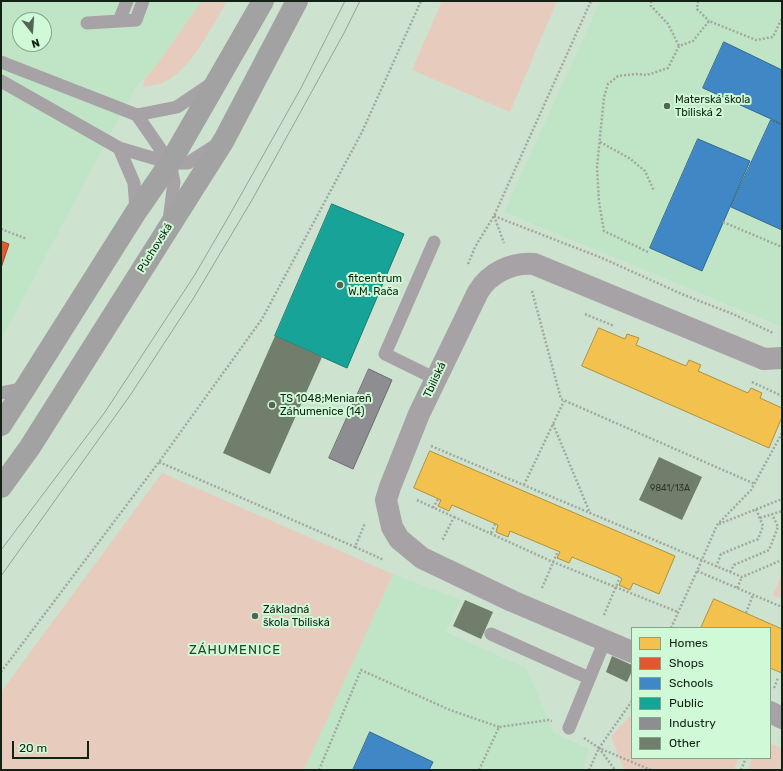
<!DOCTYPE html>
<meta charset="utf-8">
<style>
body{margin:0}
#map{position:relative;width:783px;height:771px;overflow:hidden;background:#cde3d0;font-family:Rubik,sans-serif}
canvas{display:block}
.frame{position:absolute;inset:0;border:2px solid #122215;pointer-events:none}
.legend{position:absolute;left:631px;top:627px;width:140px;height:132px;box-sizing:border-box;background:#d0fad7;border:1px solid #84a489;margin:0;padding:5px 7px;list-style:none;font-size:12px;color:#122215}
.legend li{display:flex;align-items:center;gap:8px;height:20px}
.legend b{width:20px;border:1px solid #84a489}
.north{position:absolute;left:12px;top:12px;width:40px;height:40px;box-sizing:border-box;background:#d0fad7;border:1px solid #84a489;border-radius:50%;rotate:163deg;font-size:11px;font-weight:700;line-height:16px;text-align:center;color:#122215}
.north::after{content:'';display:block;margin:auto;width:14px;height:18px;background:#536656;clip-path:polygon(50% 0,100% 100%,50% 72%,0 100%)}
.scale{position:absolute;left:12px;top:741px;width:77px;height:18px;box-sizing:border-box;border:2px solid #122215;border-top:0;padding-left:5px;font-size:12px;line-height:14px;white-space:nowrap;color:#122215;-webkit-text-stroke:3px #d0fad7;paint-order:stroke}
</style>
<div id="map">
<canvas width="783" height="771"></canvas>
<div class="frame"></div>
<ul class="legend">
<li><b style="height:11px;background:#f2c14e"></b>Homes</li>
<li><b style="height:11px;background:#e4572e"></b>Shops</li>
<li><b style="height:11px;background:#3f88c5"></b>Schools</li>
<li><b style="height:11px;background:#17a398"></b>Public</li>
<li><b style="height:11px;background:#8d8d92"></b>Industry</li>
<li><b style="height:11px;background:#707e6b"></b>Other</li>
</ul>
<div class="north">N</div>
<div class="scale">20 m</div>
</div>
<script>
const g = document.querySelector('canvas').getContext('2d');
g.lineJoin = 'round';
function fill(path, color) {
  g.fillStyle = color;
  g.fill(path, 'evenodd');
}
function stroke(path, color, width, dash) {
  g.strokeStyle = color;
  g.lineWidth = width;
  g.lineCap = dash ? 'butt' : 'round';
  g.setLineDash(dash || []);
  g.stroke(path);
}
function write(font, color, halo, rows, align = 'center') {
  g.font = font + ' Rubik,sans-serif';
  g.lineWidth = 4;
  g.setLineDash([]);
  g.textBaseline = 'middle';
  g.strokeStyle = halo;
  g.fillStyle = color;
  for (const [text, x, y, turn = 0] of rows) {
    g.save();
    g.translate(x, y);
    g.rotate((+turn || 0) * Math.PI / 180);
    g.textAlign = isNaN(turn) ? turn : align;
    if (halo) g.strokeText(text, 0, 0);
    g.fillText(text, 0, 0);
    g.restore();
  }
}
fill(new Path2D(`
 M1 1H202L155 67 135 88 1 340ZM20 20H44V44H20Z
 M600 1H782V327L504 212Z
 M162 473 393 574 461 600 446 632 526 668 549 720 554 733 589 749 582 770H1V692Z`), '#c0e5c6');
fill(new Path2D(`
 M202 1H227C212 26 189 75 159 84 154 85 148 86 143 87L145 78 155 67Z
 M442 1H557L510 112 412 70Z
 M162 473 393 574 304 770H1V692Z
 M782 574V599L773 595Z
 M632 714V758H739L734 770H624L611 736Z
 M770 743 782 749V770H747L752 758H770Z`), '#e7ccbd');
const homes = new Path2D(`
 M599 328 625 339 627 334 639 338 636 345 686 366 689 360 701 365 698 371 748 393 751 388 762 393 760 398 782 408V417L769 448 582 366Z
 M430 451 675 556 659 594 633 583 630 590 619 585 622 579 620 577 572 557 569 563 557 558 560 552 510 531 508 537 496 532 498 525 452 505 449 511 438 506 441 500 414 488Z
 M714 599 782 629V673L770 668V628H701Z`);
fill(homes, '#f2c14e');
stroke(homes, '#af913d', 1);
const shops = new Path2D(`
 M1 241 9 244 1 268Z`);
fill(shops, '#e4572e');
stroke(shops, '#a54726', 1);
const schools = new Path2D(`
 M724 42 782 70V124L703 88Z
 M771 120 782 125V230L731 207Z
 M698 139 750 161 702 271 650 248Z
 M370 732 433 762 429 770H353Z`);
fill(schools, '#3f88c5');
stroke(schools, '#326990', 1);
const public = new Path2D(`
 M332 204 404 234 347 368 275 336Z`);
fill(public, '#17a398');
stroke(public, '#167c71', 1);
const industry = new Path2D(`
 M369 369 392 380 353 469 329 458Z`);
fill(industry, '#8d8d92');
stroke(industry, '#686d6c', 1);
fill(new Path2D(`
 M275 336 322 357 270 474 223 453Z
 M659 457 702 477 682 520 639 500Z
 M465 600 493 612 481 639 453 626Z
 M612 656 632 665V671L627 682 606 672Z`), '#707e6b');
stroke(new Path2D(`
 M651 1V6L668 24 679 46
 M698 1 697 9 709 21
 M600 142 629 158 645 171 654 191
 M494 216 504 243
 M494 216 602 258 684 295 733 314 773 333
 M723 222 782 247
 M1 229 27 239
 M648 252 604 231 599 202 597 167 604 97 608 84 618 76 636 74 647 75 668 68 679 46 693 41 709 21 756 40 773 37 782 18
 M468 264 475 247 494 216 591 1
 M532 291 561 399 755 484
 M585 314 614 326
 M752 382 782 396
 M553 424 590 513
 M782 433 751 490 717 525 697 571 782 607
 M431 446 742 577 782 560
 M159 462 355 547 365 523
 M524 485 564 401
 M417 500 454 517 442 541
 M433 508 438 499
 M454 517 553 562 678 612
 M760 518 782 511
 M719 524 782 499
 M491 533 495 524
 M355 547 384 560
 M716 567 721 554 758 539 763 526 756 509
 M730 572 734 565 769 550 778 527 772 514
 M542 588 558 551
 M737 588 742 577
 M746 613 753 595
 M604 615 620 577
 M671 628 697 571
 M1 672 159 462 262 319 362 132 421 1
 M774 688 778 678
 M632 701 599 748 651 770
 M584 738 599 748
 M319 770 361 670 450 710 499 727
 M479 770 499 727 549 720 552 721
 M589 770 599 748 615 770
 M741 770 746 758`), '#a2a7a2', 2.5, [2, 2]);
stroke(new Path2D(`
 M119 21 127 1
 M87 23 136 20 143 1
 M1 62 137 115 177 107 211 84
 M1 81 119 148 170 163H188L216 145
 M137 115 170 163 174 182 169 220
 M119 148 134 183 136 211
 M434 242 385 354 436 379
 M1 393 25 388
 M491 634 589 678
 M569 728 605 640`), '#a7a2a6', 13);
stroke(new Path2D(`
 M632 652 512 601 422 558 399 539 392 527 386 500 390 487 419 414 478 292C489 273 512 262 534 264L764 359 782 358
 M770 712 782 718`), '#a7a2a6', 22);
stroke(new Path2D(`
 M1 425 25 388 136 212 170 163 263 1
 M1 487 30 447 224 140 297 1`), '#a3a2a3', 22);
stroke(new Path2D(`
 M1 550 105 412 194 276 229 216 301 88 345 1
 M1 576 131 394 193 299 252 200 344 33 360 1`), '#9ba09b', 1);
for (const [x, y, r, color] of [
 [667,106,4,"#536656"],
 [340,285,4,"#536656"],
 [272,405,4,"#536656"],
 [255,616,4,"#536656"]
]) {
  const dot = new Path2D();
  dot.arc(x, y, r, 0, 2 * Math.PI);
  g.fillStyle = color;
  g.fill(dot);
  stroke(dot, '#d0fad7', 1.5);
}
write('9px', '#2a392a', null, [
 ["9841/13A",670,488]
]);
write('11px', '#122215', '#d0fad7', [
 ["Materská škola",675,100],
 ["Tbiliská 2",675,113],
 ["fitcentrum",348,279],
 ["W.M. Rača",348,292],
 ["TS 1048;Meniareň",280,399],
 ["Záhumenice (14)",280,412],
 ["Základná",263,610],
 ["škola Tbiliská",263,623]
], 'left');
write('11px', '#122215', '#d0fad7', [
 ["Púchovská",155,248,-58],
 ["Tbiliská",435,380,-65]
]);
g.letterSpacing = '1px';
write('13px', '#21462a', '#d0fad7', [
 ["ZÁHUMENICE",235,650]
]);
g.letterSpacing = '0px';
</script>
